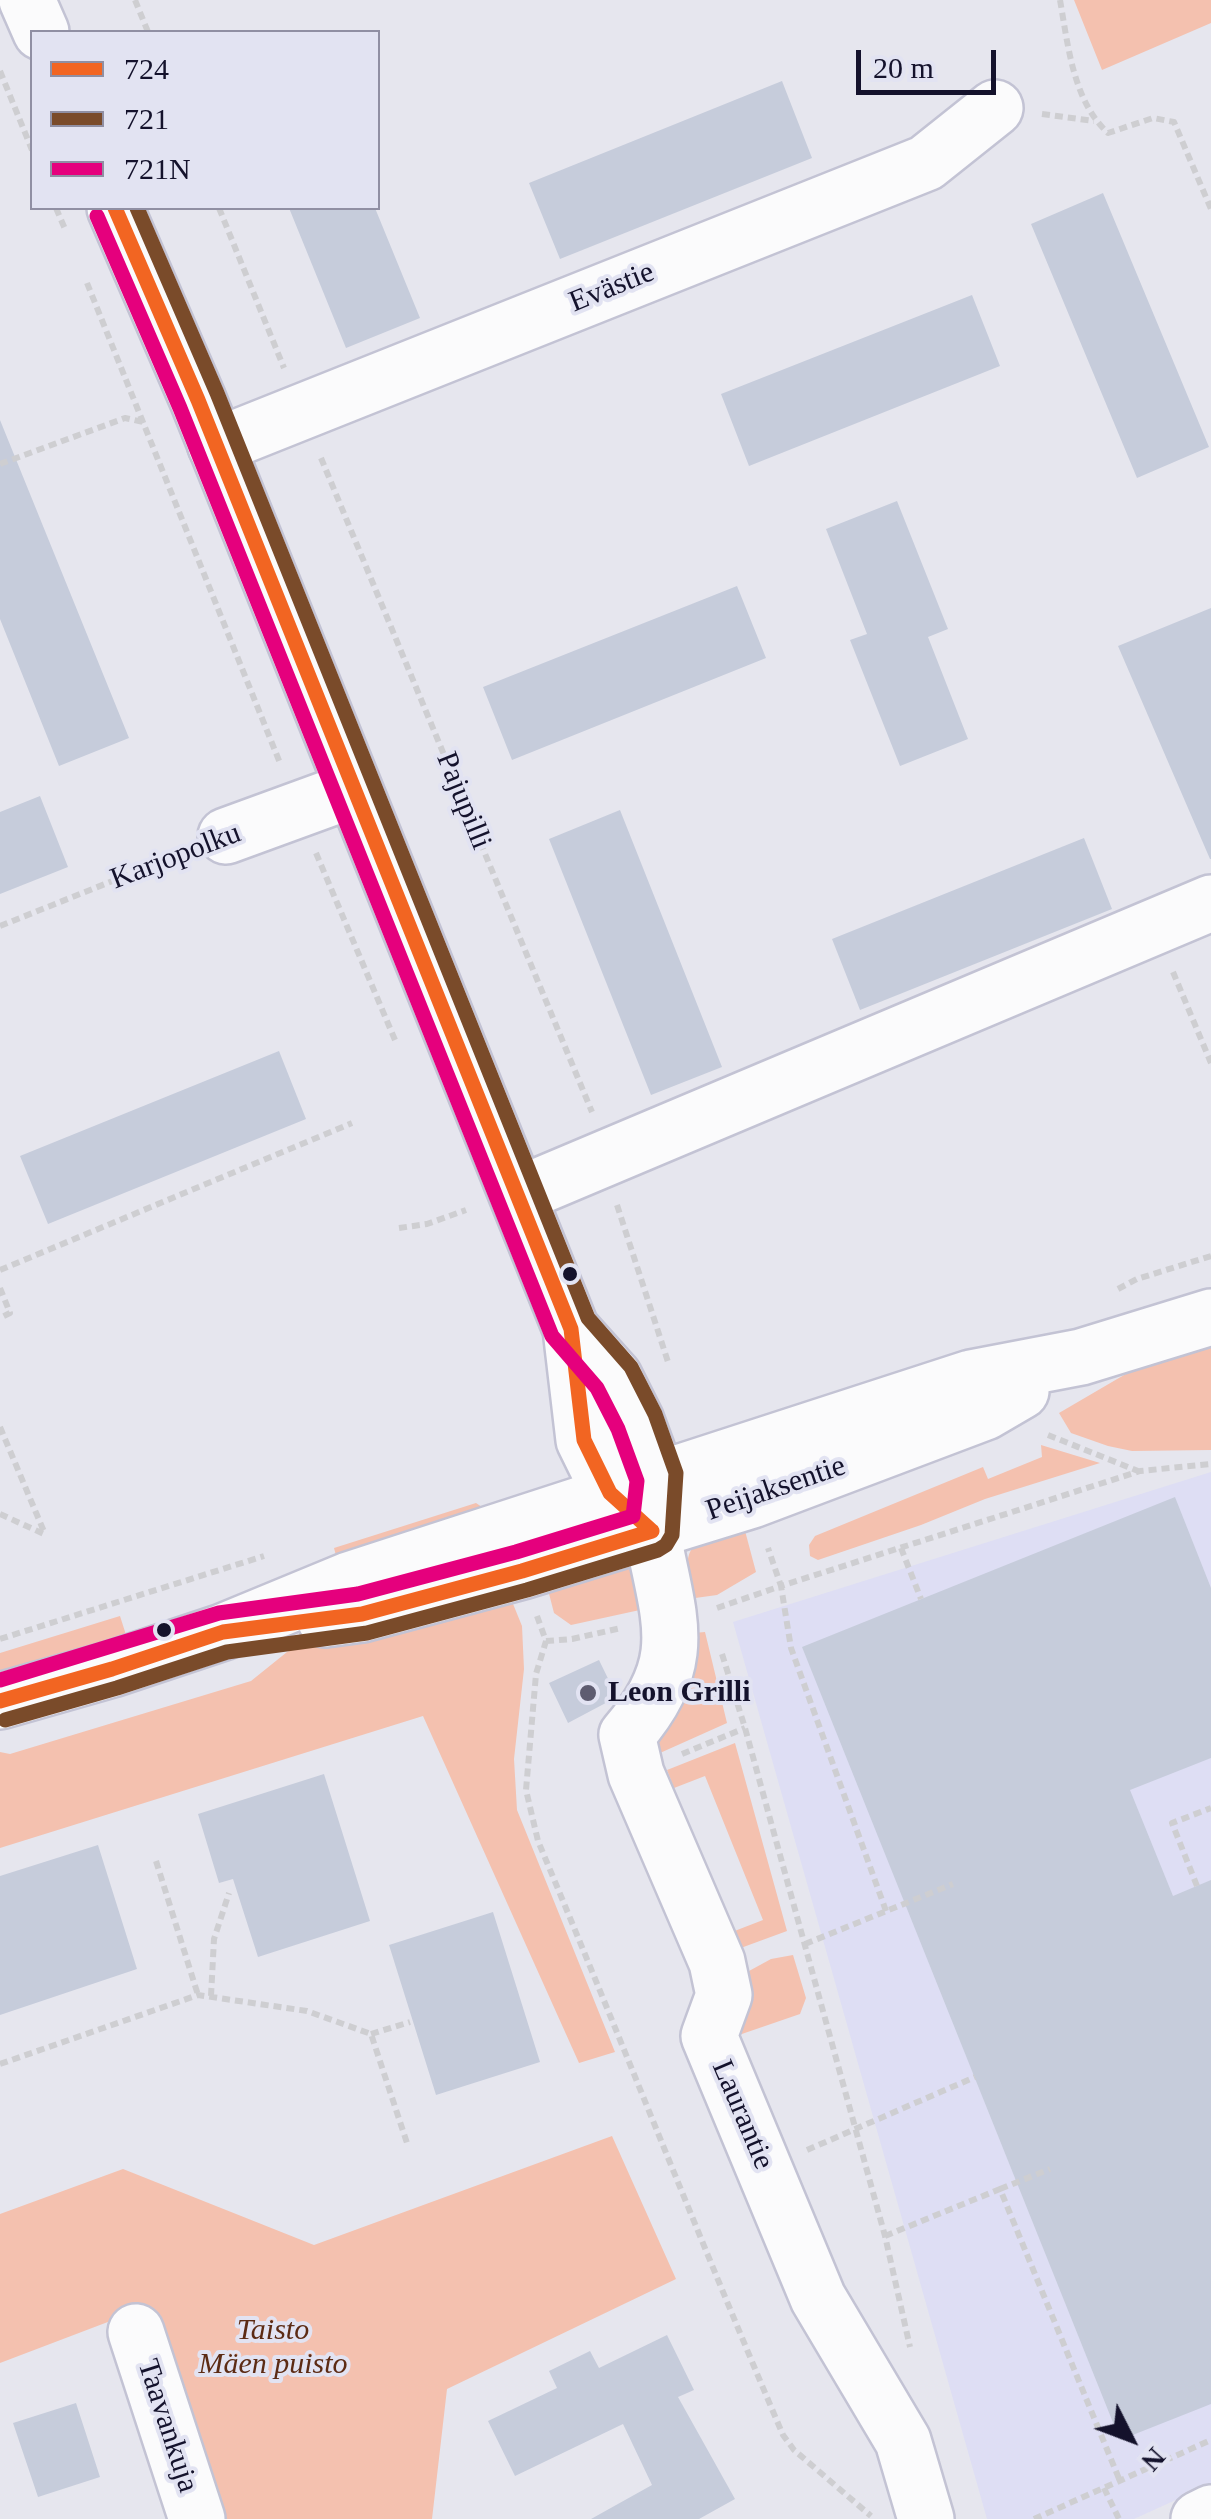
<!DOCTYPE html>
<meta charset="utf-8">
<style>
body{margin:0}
#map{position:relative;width:1211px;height:2519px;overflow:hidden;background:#e6e6ee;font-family:"Times New Roman",serif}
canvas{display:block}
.legend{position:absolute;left:30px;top:30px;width:350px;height:180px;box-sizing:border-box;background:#e2e3f2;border:2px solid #908fa3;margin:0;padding:12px 18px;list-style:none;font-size:30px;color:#14122c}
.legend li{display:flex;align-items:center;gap:20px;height:50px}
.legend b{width:50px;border:2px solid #908fa3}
.north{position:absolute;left:1081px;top:2389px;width:100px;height:100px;-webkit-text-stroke:8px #e2e3f2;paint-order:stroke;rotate:132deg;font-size:28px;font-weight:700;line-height:40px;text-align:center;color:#14122c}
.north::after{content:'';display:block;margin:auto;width:35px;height:45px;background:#14122c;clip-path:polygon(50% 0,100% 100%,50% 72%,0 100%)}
.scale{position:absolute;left:856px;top:50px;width:140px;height:45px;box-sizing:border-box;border:5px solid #14122c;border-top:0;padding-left:12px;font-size:30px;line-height:35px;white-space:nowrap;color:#14122c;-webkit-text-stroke:8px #e2e3f2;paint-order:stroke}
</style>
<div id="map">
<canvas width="1211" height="2519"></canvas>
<ul class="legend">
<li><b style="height:12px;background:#f26522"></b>724</li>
<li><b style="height:12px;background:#7a4b2a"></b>721</li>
<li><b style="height:12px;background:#e5007d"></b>721N</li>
</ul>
<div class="north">N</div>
<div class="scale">20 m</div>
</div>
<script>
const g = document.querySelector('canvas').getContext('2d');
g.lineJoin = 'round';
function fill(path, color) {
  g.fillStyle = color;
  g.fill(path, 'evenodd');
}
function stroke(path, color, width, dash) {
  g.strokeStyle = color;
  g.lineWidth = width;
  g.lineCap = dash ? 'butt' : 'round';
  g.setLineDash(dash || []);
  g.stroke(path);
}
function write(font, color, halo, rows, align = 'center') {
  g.font = font + ' "Times New Roman",serif';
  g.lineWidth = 8;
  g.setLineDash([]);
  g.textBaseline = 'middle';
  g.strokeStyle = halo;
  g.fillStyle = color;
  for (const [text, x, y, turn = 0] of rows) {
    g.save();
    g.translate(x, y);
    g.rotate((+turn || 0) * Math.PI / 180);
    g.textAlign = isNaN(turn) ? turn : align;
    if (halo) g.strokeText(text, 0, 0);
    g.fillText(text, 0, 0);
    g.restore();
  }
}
fill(new Path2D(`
 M1211 1472V2484L1134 2519H987L733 1622Z`), '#dedef4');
fill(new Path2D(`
 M1074 0H1211V23L1102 70Z
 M1211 1345V1450L1132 1451 1108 1446 1071 1433 1059 1413 1136 1368Z
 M1041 1445 1100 1463 985 1499 921 1525 818 1560 810 1556 809 1545 815 1536 983 1467 988 1479 1042 1457Z
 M476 1503 485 1509 340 1571 334 1548Z
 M744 1527 756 1572 717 1595 688 1599C684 1539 689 1542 744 1527Z
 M621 1565 636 1573 649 1608 571 1625 554 1613 546 1582Z
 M509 1594 522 1626 524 1669 514 1759 517 1810 615 2052 579 2063 423 1716 0 1848V1752L10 1754 251 1681 287 1652 323 1636Z
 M120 1616 127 1638 0 1676V1653Z
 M705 1632 727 1723 660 1753 653 1735 694 1633Z
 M735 1743 787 1931 738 1949 732 1932 763 1920 705 1776 674 1788 667 1770Z
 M793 1955 806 1998 800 2014 736 2036 749 1971 771 1959Z
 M612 2136 676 2279 447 2389 432 2519H217L142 2309 0 2363V2214L123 2169 314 2245Z`), '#f4c1af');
fill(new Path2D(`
 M782 81 812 158 560 259 529 183Z
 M1103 193 1209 447 1137 478 1031 224Z
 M289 208H375L420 318 346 348Z
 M972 295 1000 366 749 466 721 394Z
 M0 420 129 738 59 766 0 619Z
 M897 501 948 629 928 637 968 739 900 766 850 640 867 634 826 529Z
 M737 586 766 658 512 760 483 687Z
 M1211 608V859H1210L1118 646Z
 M40 796 68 867 0 894V812Z
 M620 810 722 1067 651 1095 549 839Z
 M1084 838 1112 909 860 1010 832 939Z
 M279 1051 306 1119 48 1224 20 1156Z
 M1175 1497 1211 1588V1758L1130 1790 1173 1896 1211 1880V2404L1120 2440 802 1647Z
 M599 1660 617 1697 568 1723 549 1683Z
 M324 1774 370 1921 258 1957 233 1879 219 1883 198 1814Z
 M98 1845 137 1969 0 2015V1876Z
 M493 1912 540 2062 436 2095 389 1945Z
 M667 2335 694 2390 678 2397 735 2499 699 2519H591L652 2485 623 2424 515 2476 488 2421 557 2388 549 2371 590 2351 599 2368Z
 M76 2403 100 2477 38 2497 13 2423Z`), '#c6ccdb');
const street = new Path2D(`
 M216 446 926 163 995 108
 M226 836 352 790
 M518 1195 1211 903
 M652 1531C668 1619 692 1660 627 1735L636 1774 717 1962 724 1995 709 2036 818 2298 903 2441 926 2519
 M136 2332 197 2519
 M1199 2519 1211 2513`);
const secondary = new Path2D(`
 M27 0 41 32
 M115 208 198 400 571 1329 584 1440 610 1493 652 1531
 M571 1329 614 1377 636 1421 657 1478 653 1515
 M325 1619 362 1614 522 1571 752 1500 985 1412 1021 1391
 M0 1701 112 1669 223 1632 349 1580 971 1378 1081 1357 1211 1317`);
stroke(street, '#c3c3d4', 60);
stroke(secondary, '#c3c3d4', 60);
stroke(new Path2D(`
 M135 0 148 32
 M1060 0C1068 45 1073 101 1108 133L1153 118 1174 122 1211 209
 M0 71 32 150
 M1042 114 1094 121
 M56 208 65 229
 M219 208 284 368
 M87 283 280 763
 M321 458 592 1112
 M0 464 125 418 143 422
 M316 853 395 1040
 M0 926 180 854
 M1173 972 1211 1063
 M617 1205 669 1365
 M399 1228 427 1224 466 1210
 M0 1270 352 1123
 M0 1288 10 1313 0 1318
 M1118 1289 1137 1279 1211 1256
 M0 1427 45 1534
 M1048 1435 1138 1471
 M0 1514 44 1534
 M901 1548 921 1599
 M717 1608 781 1586 768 1548
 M537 1616 546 1641 536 1674 526 1790 538 1841C621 2039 699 2238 783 2435L794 2450 871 2516
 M0 1639 264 1556
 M546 1641 572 1639 621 1628
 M722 1654 745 1728 885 2236 910 2347
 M682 1754 745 1728
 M156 1861 198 1995
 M1197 1886 1172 1823 1211 1808
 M886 1911 791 1648 781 1586 1140 1471 1211 1464
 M805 1944 953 1884
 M211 1996 214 1939 229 1893
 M371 2034 410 2022
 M0 2064 198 1995 307 2011 371 2034 407 2143
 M807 2150 975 2077
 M1000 2189 1050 2169
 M885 2236 1000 2189 1120 2481
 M1104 2488 1119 2519
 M1034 2519 1211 2440`), '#ceced1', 6, [8, 5]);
stroke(street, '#fbfbfc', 55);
stroke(secondary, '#fbfbfc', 55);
stroke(new Path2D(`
 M115 208 198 400 571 1329 584 1440 610 1493 652 1531
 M0 1701 112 1669 223 1632 362 1614 522 1571 652 1531`), '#f26522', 15);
stroke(new Path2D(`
 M5 1720 117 1688 227 1652 367 1633 527 1590 658 1550 666 1545 672 1535 676 1473 655 1414 631 1367 588 1318 217 393 137 208`), '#7a4b2a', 15);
stroke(new Path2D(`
 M0 1680 219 1613 358 1594 516 1552 633 1516 637 1481 618 1429 597 1388 552 1336 180 408 97 216`), '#e5007d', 15);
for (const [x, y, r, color] of [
 [570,1274,9,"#14122c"],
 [164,1630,9,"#14122c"],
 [588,1693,10,"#5e5c70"]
]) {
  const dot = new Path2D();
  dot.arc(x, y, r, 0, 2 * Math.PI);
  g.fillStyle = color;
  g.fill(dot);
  stroke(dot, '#e2e3f2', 4);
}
write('30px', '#14122c', '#e2e3f2', [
 ["Evästie",612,288,-22],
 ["Pajupilli",463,801,68],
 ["Karjopolku",176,857,-21],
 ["Peijaksentie",776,1489,-19],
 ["Laurantie",742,2115,67],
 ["Taavankuja",167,2426,72]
]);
write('bold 30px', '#14122c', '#e2e3f2', [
 ["Leon Grilli",608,1693]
], 'left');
write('italic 30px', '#5c2b14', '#e2e3f2', [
 ["Taisto",273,2331],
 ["Mäen puisto",273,2365]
]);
</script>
